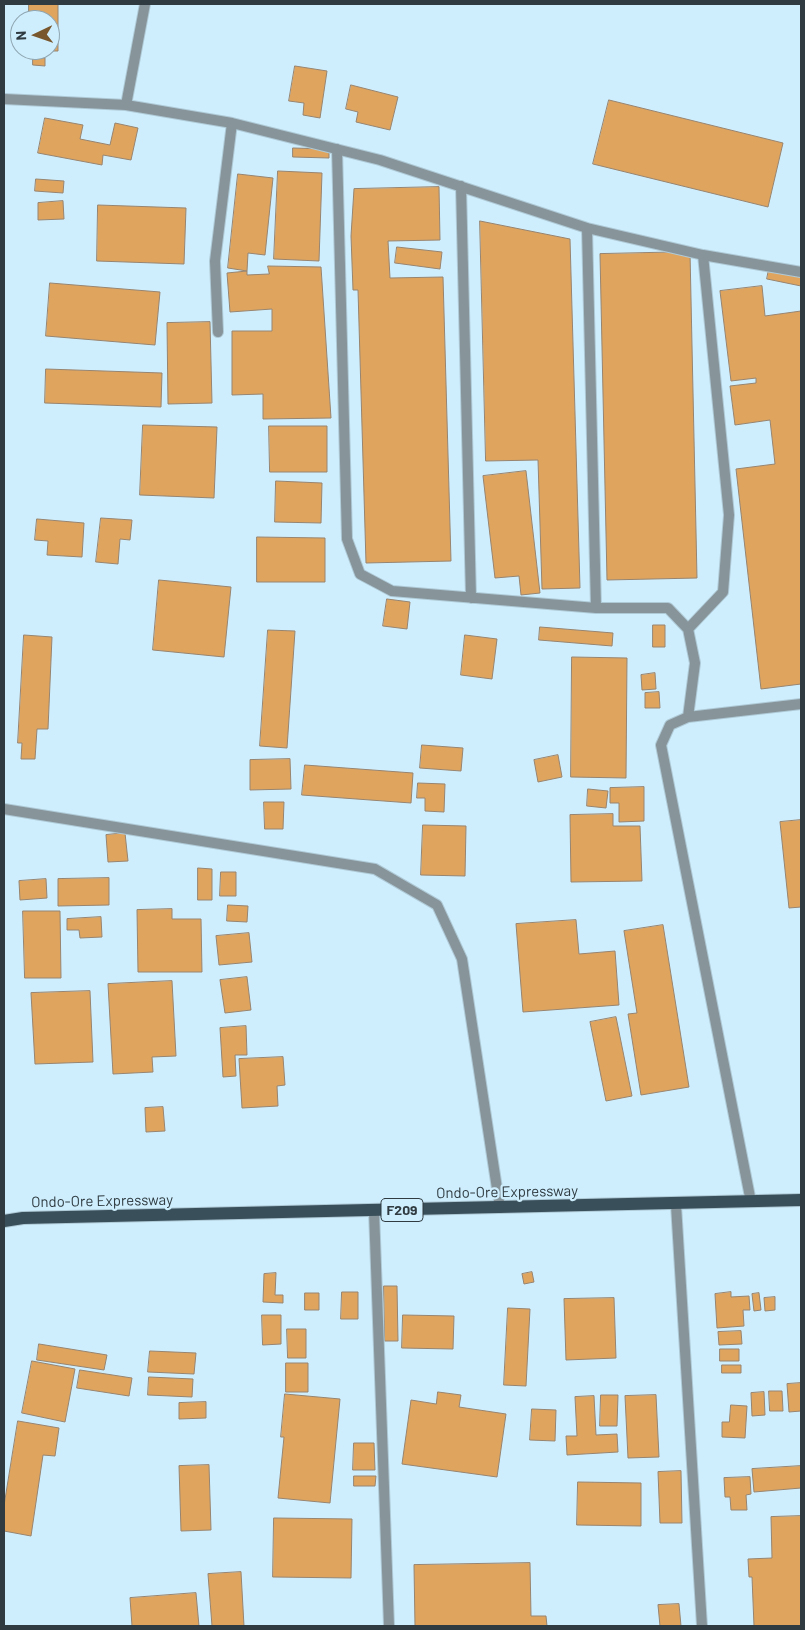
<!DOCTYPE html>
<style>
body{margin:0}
#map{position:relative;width:805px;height:1630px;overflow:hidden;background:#cfeefd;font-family:Barlow,sans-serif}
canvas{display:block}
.frame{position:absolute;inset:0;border:5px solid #2f3b41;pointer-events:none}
.north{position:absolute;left:10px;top:10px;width:50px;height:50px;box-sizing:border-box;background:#cfeefd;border:1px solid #8fa6b2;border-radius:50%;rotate:267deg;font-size:14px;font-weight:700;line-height:20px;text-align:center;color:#2f3b41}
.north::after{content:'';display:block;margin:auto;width:18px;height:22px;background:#79572e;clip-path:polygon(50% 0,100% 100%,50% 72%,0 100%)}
</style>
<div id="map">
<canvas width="805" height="1630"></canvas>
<div class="frame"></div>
<div class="north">N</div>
</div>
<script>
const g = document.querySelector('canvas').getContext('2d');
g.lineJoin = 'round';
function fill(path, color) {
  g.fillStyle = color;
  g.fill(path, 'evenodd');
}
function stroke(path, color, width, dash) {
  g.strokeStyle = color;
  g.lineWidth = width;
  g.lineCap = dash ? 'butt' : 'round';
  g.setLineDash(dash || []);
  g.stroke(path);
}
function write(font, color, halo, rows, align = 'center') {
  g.font = font + ' Barlow,sans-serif';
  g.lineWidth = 4.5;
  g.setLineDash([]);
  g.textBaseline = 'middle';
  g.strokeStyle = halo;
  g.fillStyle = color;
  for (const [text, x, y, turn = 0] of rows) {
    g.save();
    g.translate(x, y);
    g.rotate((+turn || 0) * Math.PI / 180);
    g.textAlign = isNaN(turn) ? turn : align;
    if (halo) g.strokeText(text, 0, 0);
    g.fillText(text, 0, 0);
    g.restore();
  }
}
const building = new Path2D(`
 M29 4H58V51H30L50 50V20H29Z
 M33 57 45 58V66L33 65Z
 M295 66 327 71 320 118 303 115 304 103 289 101Z
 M351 85 398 97 390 130 356 122 358 112 346 109Z
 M609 100 783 143 768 207 593 164Z
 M45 118 83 125 80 139 110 145 115 123 138 128 131 160 103 155 102 165 38 153Z
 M293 148 329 149V158L293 157Z
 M278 171 322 173 319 261 274 259Z
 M238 174 273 178 265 255 248 253 247 271 228 268Z
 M36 179 64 181 63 193 35 191Z
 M439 187 440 240 388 241 390 278 443 277 451 561 366 563 358 290H353L351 236 354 189Z
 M63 201 64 219 38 220V203Z
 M98 205 186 208 184 264 97 261Z
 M480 221 570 239 580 588 542 589 538 460 486 461Z
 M397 247 442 252 440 269 395 263Z
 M690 252 697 578 607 580 600 254Z
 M268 266 321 267 331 418 263 419V394L232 395V331H272V309L230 312 227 273 247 271V275L269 274Z
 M769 269 801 276V286L767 279Z
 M50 283 160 292 155 345 46 336Z
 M762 286 765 316 801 311V684L761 689 736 469 775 464 770 420 735 425 730 386 756 383V378L731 381 720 291Z
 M210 322 212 403 168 404 167 323Z
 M46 369 162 373 161 407 45 403Z
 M143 425 217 427 214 498 140 495Z
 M269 426H327V472H270Z
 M526 471 540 593 521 595 519 576 495 578 483 476Z
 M276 481 322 483 321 523 275 522Z
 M101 518 132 520 130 540 120 539 118 564 96 562Z
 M37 519 84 523 82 557 47 555 48 541 35 540Z
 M257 537 325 538V582H257Z
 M159 580 231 587 224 657 153 650Z
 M387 599 410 602 407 629 383 626Z
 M653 625H665V647H653Z
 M540 627 613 633 612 646 539 640Z
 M268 630 295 631 287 748 260 746Z
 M24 635 52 637 48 729H37L35 759H21L22 743H18Z
 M465 635 497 639 492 679 461 675Z
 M572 657 627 658 626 778 571 777Z
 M655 673 656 689 642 690 641 675Z
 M659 692 660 708H645V693Z
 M422 745 463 748 461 771 420 768Z
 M558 755 562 777 538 782 534 760Z
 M290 759 291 789 250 790V760Z
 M305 765 413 773 411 803 302 795Z
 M418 783 445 784 444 812 425 811V798H417Z
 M644 787V821L619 822V803H610V788Z
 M588 789 608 791 606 808 587 806Z
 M264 802H284L283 829H265Z
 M613 814V826H640L642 881 571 882 570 815Z
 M801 820V907L789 908 780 822Z
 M423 825 466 826 465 876 421 875Z
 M125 833 128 861 108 862 106 835Z
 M198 868 212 869V900H198Z
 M221 872H236V896H220Z
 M109 878V905L58 906V879Z
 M46 879 47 898 20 900 19 881Z
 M228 905 248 906 247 922 227 921Z
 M172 909V919H201L202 972H138L137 910Z
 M23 911H60L61 978H25Z
 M101 917 102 937 80 938 79 930H67V919Z
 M576 920 579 954 615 951 619 1005 523 1012 516 924Z
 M663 925 689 1087 641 1095 628 1014 637 1013 624 931Z
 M249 933 252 962 219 965 216 936Z
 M247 977 251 1010 225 1013 220 980Z
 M172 981 176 1056 152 1057 153 1072 113 1074 108 984Z
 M90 991 93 1062 35 1064 31 993Z
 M616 1017 632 1096 606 1101 590 1022Z
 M246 1026 247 1055H235L236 1076 223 1077 220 1028Z
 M283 1057 285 1085 277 1086 278 1106 242 1108 239 1059Z
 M163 1107 165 1131 146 1132 145 1108Z
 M532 1272 534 1282 524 1284 522 1274Z
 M276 1273 275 1295H283V1303L263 1302 264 1274Z
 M384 1286H397L398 1341H385Z
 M342 1292H358V1319H341Z
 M731 1292V1297L749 1296 750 1310H743L744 1326 717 1328 715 1294Z
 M305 1293H319V1310H305Z
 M759 1293 761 1310 754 1311 752 1294Z
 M775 1297V1310L765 1311 764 1298Z
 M614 1298 616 1358 566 1360 564 1299Z
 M508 1308 530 1309 526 1386 504 1385Z
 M262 1315H281V1344L263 1345Z
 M403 1315 454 1316 453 1349 402 1348Z
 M287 1329H306V1358H288Z
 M741 1331 742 1344 719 1345 718 1332Z
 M39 1344 107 1355 104 1370 37 1360Z
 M720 1349H739V1361H720Z
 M150 1351 196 1353 194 1374 148 1372Z
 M32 1361 75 1369 65 1422 22 1413Z
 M286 1363H308V1392H286Z
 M722 1365H741V1373H722Z
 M80 1370 132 1378 129 1396 77 1388Z
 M149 1377 193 1379 192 1397 148 1395Z
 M801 1383V1411L789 1412 787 1384Z
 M769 1391H782L783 1411H770Z
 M438 1392 461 1395 459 1407 506 1414 497 1477 402 1464 411 1400 436 1404Z
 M764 1392 765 1415 752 1416 751 1393Z
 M285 1394 340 1399 330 1503 278 1498 284 1437H281Z
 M601 1395H618L617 1426H600Z
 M656 1395 659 1457 628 1458 625 1396Z
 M594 1396 596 1435 617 1434 618 1452 567 1455 566 1436H577L575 1397Z
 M206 1402V1418L179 1419V1403Z
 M731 1405 747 1406 745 1438 722 1437V1422H729Z
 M532 1409 556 1410 555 1441 530 1440Z
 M18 1421 59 1428 55 1456 43 1455 31 1536 4 1531V1506Z
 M354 1443H374L375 1470H353Z
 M209 1465 211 1530 181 1531 179 1466Z
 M801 1466V1488L754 1492 752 1469Z
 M681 1471 682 1523H660L658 1472Z
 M354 1476H376L375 1486H354Z
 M750 1477 751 1494 746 1495 747 1510H731L730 1497H725L724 1478Z
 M578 1482 641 1483V1526L577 1525Z
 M801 1516V1626H754L752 1577H749L748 1559 772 1558 771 1517Z
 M274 1518 352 1519 351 1578 273 1577Z
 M530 1563 531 1616H546L547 1626H415L414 1565Z
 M241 1572 244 1626H212L208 1574Z
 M196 1593 199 1626H132L130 1598Z
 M679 1604 681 1626H660L658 1605Z`);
fill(building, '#dfa55f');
stroke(building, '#978470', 1);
const street = new Path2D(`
 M4 99 126 105 232 123 380 160 587 228 703 255 801 272
 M126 105 145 4
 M337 149 347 539 360 574 392 591 596 608H668L688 629 695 663 688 717
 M461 186 471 598
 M587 228 596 608
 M218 332 215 261 232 123
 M688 629 723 592 729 515 703 255
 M4 809 375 869 437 905 462 959 500 1208
 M751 1202 661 745 670 725 688 717 801 704
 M676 1205 702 1626
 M374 1211 389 1626`);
const primary = new Path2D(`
 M4 1221 23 1218 801 1200`);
stroke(street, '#afcad7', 12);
stroke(primary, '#afcad7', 14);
stroke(street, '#87949a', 10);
stroke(primary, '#394f5a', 12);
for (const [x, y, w] of [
 [402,1210,42]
]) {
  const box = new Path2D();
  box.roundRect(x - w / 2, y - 11.5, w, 23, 4);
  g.fillStyle = '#cfeefd';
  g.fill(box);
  stroke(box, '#2f3b41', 1);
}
write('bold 14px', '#2f3b41', null, [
 ["F209",402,1210]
]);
write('15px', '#2f3b41', '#cfeefd', [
 ["Ondo-Ore Expressway",507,1192,-1],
 ["Ondo-Ore Expressway",102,1201,-1]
]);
</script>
